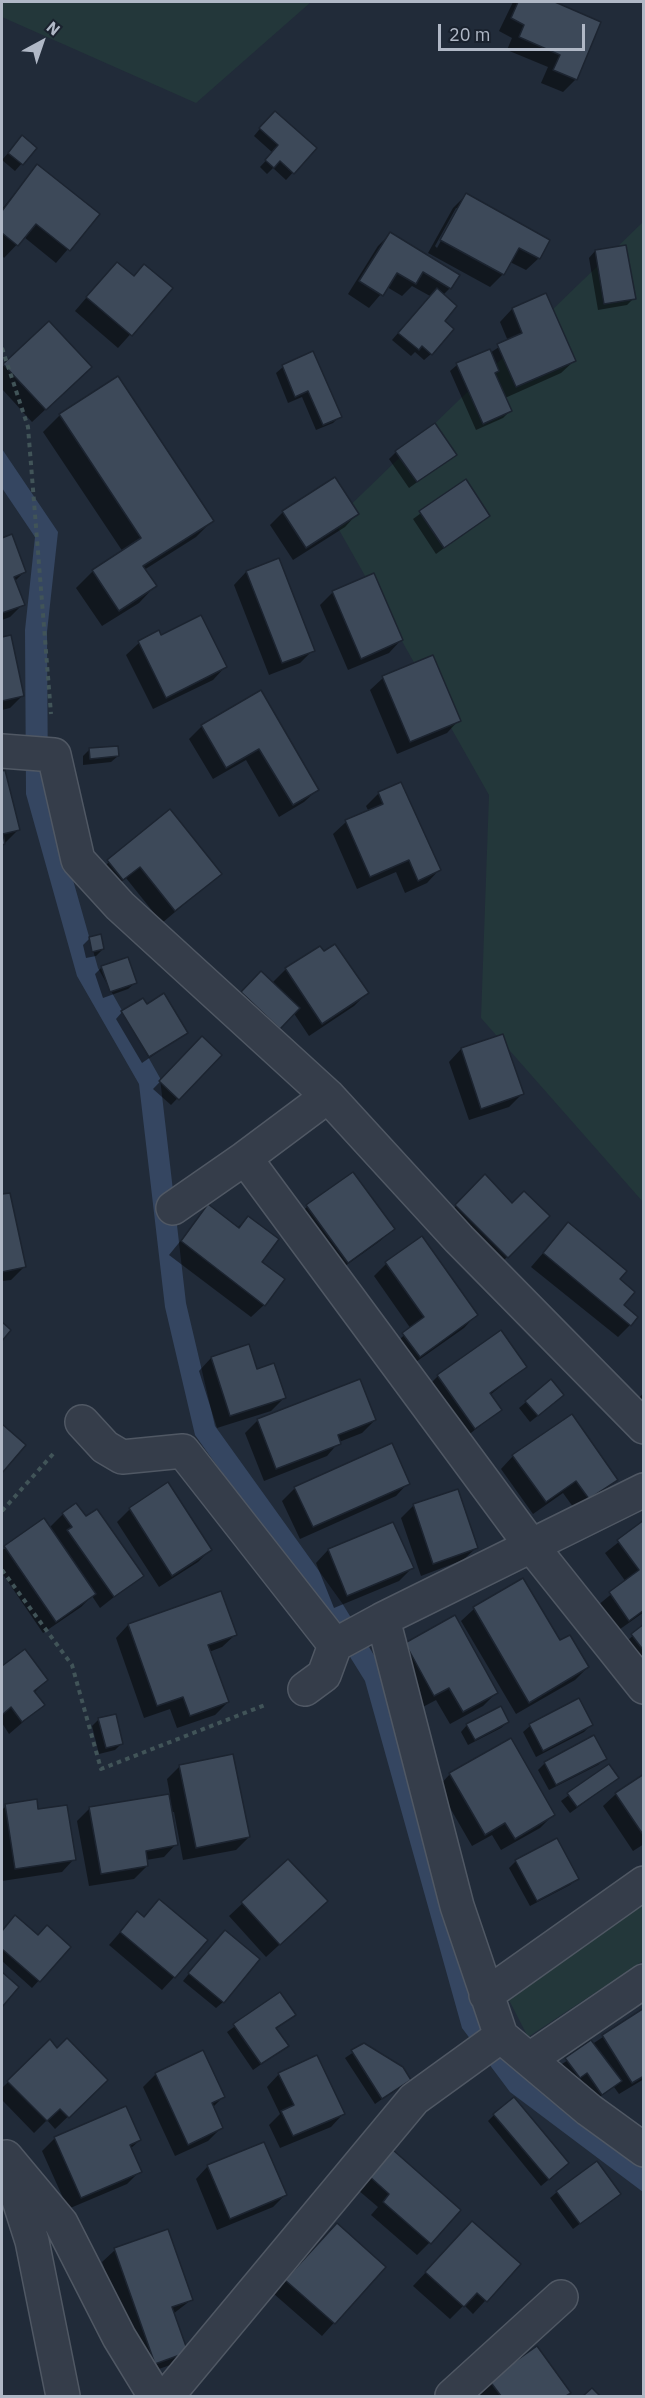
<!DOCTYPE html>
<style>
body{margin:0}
#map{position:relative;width:645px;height:2398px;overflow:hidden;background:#212b39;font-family:"IBM Plex Sans",sans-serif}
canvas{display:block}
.frame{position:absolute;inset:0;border:3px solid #b0b8c6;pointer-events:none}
.north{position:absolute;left:12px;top:12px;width:60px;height:60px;-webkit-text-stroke:4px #1a222e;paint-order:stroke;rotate:40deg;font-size:16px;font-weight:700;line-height:24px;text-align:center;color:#b0b8c6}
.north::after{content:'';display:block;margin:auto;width:21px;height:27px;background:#b0b8c6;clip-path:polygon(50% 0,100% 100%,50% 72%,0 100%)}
.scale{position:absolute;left:438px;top:24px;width:147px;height:27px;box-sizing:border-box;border:3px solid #b0b8c6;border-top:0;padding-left:8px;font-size:18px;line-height:21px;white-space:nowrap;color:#b0b8c6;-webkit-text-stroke:4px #1a222e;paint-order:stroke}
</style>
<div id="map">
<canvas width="645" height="2398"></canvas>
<div class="frame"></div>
<div class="north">N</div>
<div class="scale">20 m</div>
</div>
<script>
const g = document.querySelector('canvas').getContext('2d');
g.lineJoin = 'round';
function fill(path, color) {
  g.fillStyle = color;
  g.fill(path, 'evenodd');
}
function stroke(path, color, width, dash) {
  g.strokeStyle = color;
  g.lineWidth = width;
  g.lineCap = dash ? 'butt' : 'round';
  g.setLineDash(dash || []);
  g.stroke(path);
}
fill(new Path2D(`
 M2 2H311L196 103 2 17Z
 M643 222V1202L481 1018 489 795 334 521Z
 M643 1905V1961L528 2037 509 2000Z`), '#23373a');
fill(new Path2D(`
 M2 449 58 532 47 632 48 792 98 968 160 1078 186 1303 215 1426 342 1603 385 1673 483 2019 643 2165V2192L510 2092 462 2028 365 1681 324 1615 195 1435 165 1307 139 1084 77 976 26 794 25 630 35 537 2 488Z`), '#354661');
fill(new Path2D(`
 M513 2H552L599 23 576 79 563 92 541 83 548 67 507 50 512 38 499 31Z
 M268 119 315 148 286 180 273 168 267 174 260 167 273 153 254 136Z
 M16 144 35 148 15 171 2 160Z
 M37 166 98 214 56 263 24 237 4 258 2 255V209Z
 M466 195 539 258 526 270 510 262 503 274 490 287 428 253 453 208ZM456 208H459L437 248 435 246Z
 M390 234 450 288 443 295 442 321 431 354 424 360 415 352 411 356 392 340 430 296 412 286 402 296 387 287 369 308 348 294 378 246Z
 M595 251 634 298 627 305 598 310 589 258Z
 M144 266 171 289 118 348 75 311 104 277H133Z
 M545 295 574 361 561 373 505 398 510 411 503 418 476 430 450 371 457 365 490 353 508 341 500 322 512 309Z
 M49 323 78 379 32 422 2 389V367Z
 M312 353 340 416 333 423 316 430 302 397 288 403 276 373 283 367Z
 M60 415 212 521 196 537 144 570 155 586 139 603 102 626 76 588 93 571 123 552 43 432Z
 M396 452 455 455 409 488 389 459Z
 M465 481 488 516 436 554 413 519Z
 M283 512 357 514 345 527 293 560 270 525Z
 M11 536 24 572 14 582 23 604 10 617 2 620V540Z
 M246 572 313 650 300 663 269 675 234 585Z
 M333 592 401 640 389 653 348 670 320 605Z
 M9 637 23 695 10 708 2 710V639Z
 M161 637 225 667 213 680 153 709 126 655 139 643Z
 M432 657 459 720 447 733 397 754 370 690 383 678Z
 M260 692 317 790 304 802 279 817 246 760 213 779 189 739 202 726Z
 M90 749 118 756 111 762 83 765V756Z
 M4 772 18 830 2 846V773Z
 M379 793 439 870 427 883 405 893 396 872 357 889 333 834 346 822 369 812 366 806Z
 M170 811 220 874 162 923 126 878 110 892 95 874Z
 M90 938 103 949 96 956 86 958 83 945Z
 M319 948 367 993 354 1006 309 1036 293 1012 272 1034 235 999 261 973 272 983 286 969Z
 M102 967 135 983 128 989 103 998 95 974Z
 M146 1006 186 1033 142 1063 116 1019 122 1012Z
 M202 1038 219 1055 171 1105 153 1089Z
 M461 1049 522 1094 509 1107 469 1120 449 1062Z
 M353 1174 393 1229 380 1241 334 1274 294 1219 307 1207Z
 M485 1177 512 1205 548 1216 495 1269 444 1218Z
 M9 1195 24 1267 11 1280 2 1281V1196Z
 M209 1206 237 1228 248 1218 259 1262 264 1305 251 1317 169 1255Z
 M568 1224 618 1280 622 1305 630 1325 618 1337 531 1267Z
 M386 1264 476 1315 464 1328 406 1369 391 1347 411 1329 374 1276Z
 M211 1358 284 1398 271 1411 217 1428 199 1371Z
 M525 1367 490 1395 500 1410 462 1440 425 1389 438 1376Z
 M551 1381 555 1402 530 1422 519 1408Z
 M644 1392V1402L639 1398Z
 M258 1420H375L362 1433 339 1442 327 1456 264 1481 245 1433Z
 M2 1426 24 1446 2 1471Z
 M513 1456 616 1480 603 1492 576 1511 563 1493 533 1514 501 1469Z
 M408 1483 396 1496 300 1539 282 1501 295 1488Z
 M414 1505 476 1548 463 1560 421 1576 401 1518Z
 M130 1509 210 1550 198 1562 159 1587 117 1522Z
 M63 1514 86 1518 142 1575 100 1608 92 1596 81 1607 43 1633 2 1573V1550L49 1528Z
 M644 1522V1612L616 1632 597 1606 626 1582 605 1553Z
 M393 1524 412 1568 399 1581 334 1608 316 1563 328 1550Z
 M522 1580 560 1642 588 1667 575 1680 516 1714 461 1621 474 1609Z
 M220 1593 235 1635 222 1647 209 1652 228 1702 215 1715 177 1728 170 1709 144 1718 116 1638 128 1625Z
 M644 1626V1680L619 1648Z
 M406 1644 496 1693 483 1706 450 1724 436 1700 421 1708Z
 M25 1651 46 1680 34 1693 43 1705 9 1734 2 1723V1668Z
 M578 1700 591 1725 584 1732 536 1757 523 1732 530 1726Z
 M99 1719 122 1743 115 1750 99 1754 92 1726Z
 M508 1722 501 1728 468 1745 461 1732 467 1725Z
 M605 1759 598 1765 549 1790 538 1770 545 1763Z
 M180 1766 249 1837 236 1850 183 1860 174 1812H171L176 1844 164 1857 146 1860 147 1866 134 1879 89 1886 77 1821 90 1808 170 1795 167 1779Z
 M608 1766 610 1784 570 1813 561 1801Z
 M450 1774 553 1815 540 1828 501 1850 492 1835 472 1846 438 1787Z
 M644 1776V1844L633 1851 603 1806 616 1794Z
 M6 1806 37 1811 74 1859 62 1872 2 1881V1810Z
 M556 1840 577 1878 570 1885 530 1906 509 1868 516 1861Z
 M288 1861 313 1914 266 1957 229 1916Z
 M159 1901 174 1977 162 1990 109 1945 137 1913 143 1918Z
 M8 1924 69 1947 32 1988 2 1961V1932Z
 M218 1938 223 2002 216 2008 183 1981Z
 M280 1994 294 2015 275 2029 287 2046 253 2070 227 2032Z
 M644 2010V2079L619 2094 614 2087 595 2100 579 2079 572 2083 559 2066Z
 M50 2041 57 2050 106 2080 55 2129 47 2120 34 2133 2 2100V2088Z
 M364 2045 409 2080 375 2104 345 2058Z
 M203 2052 223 2097 212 2108 221 2128 208 2141 175 2156 143 2087 156 2074Z
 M279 2074 343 2114 331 2127 280 2148 269 2125 280 2114 267 2087Z
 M494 2115 560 2170 541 2186 488 2121Z
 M55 2138 140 2140 130 2149 140 2171 127 2184 68 2209 42 2151Z
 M380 2165 430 2242 417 2255 371 2215 378 2207 358 2190Z
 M208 2166 285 2195 273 2207 217 2230 196 2179Z
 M557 2192 619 2194 573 2229 550 2198Z
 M460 2236 519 2264 473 2314 464 2305 450 2319 413 2286Z
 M324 2237 384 2267 322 2336 274 2294Z
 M115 2250 191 2300 173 2314 186 2352 173 2364 142 2375 102 2262Z
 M490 2381 569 2393 565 2396H479L477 2394Z`), '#0007');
const building = new Path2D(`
 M518 2H555L601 22 577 80 553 70 560 55 519 37 524 25 511 18Z
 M275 111 317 148 294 174 280 161 274 168 265 160 278 145 259 128Z
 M22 135 37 148 23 165 8 153Z
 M37 164 100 214 70 251 36 224 18 246 2 233V211Z
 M466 193 550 240 540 259 519 248 504 275 440 240Z
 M390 232 460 275 451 289 423 272 416 284 397 273 383 296 359 281Z
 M626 245 636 299 604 304 595 250Z
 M117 262 134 276 144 264 173 288 132 336 86 297Z
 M437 288 457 306 445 321 454 329 432 355 422 346 419 350 398 333Z
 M546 293 576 361 516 387 497 344 522 333 512 308Z
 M49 321 92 367 46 410 3 364Z
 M490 349 499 371 495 373 512 411 483 424 456 363Z
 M313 351 342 417 323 425 308 391 295 397 282 365Z
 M118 376 214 521 143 566 157 586 119 611 92 570 141 538 59 414Z
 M435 423 457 455 417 482 395 451Z
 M335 477 359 514 306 548 282 511Z
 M466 479 490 516 444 548 419 511Z
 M12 534 26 572 14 577 25 605 2 613V538Z
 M279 558 315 651 282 663 246 571Z
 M374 573 403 640 361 659 332 591Z
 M201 615 227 667 166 698 138 641 159 630 161 635Z
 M11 635 24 696 2 701V637Z
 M433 655 461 721 410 742 382 676Z
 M261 690 319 790 293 805 259 749 226 768 201 725Z
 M118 746 119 756 90 759 89 748Z
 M5 770 20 830 3 834 5 844 2 845V771Z
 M401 782 441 870 418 881 409 860 370 877 345 820 383 804 378 792Z
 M170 809 222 874 175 911 140 867 123 880 107 860Z
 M101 934 104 949 92 952 89 937Z
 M335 944 369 993 322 1024 285 968 320 946 324 951Z
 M128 957 137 983 110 992 101 966Z
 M261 971 300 1008 280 1029 241 992Z
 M164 993 188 1033 149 1057 121 1011 143 998 147 1004Z
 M503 1034 524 1094 481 1109 461 1048Z
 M202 1036 222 1055 179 1100 159 1081Z
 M353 1172 395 1229 348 1263 306 1205Z
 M485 1174 512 1203 524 1191 550 1216 508 1258 455 1205Z
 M10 1193 26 1267 2 1272V1194Z
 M208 1204 239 1228 248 1216 279 1239 262 1262 285 1279 265 1306 181 1241Z
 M568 1222 627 1271 620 1279 635 1292 624 1305 638 1317 631 1326 543 1253Z
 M422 1236 478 1315 420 1357 402 1333 424 1317 385 1262Z
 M2 1322 11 1330 2 1341Z
 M501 1330 527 1367 490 1393 502 1410 475 1429 437 1375Z
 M249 1344 257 1369 274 1363 286 1398 230 1416 211 1357Z
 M360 1379 376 1420 338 1435 341 1444 276 1469 257 1419Z
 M551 1379 564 1395 538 1416 525 1401Z
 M572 1414 618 1480 589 1499 576 1481 546 1502 512 1455Z
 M2 1424 26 1445 2 1473Z
 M392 1443 410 1484 313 1527 294 1487Z
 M168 1482 212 1550 172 1576 129 1508Z
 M458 1489 478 1548 433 1564 413 1504Z
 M76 1503 86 1516 97 1509 144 1576 114 1597 67 1530 72 1527 62 1513Z
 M44 1518 96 1594 56 1622 4 1546Z
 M644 1520V1610L629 1621 609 1592 639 1570 617 1540Z
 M393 1522 414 1568 347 1596 328 1549Z
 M523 1578 560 1640 570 1635 589 1667 529 1703 473 1607Z
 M221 1591 237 1635 208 1645 229 1702 190 1716 183 1697 157 1706 128 1624Z
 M455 1615 498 1693 463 1712 449 1688 434 1696 405 1643Z
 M644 1624V1651L631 1634Z
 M25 1649 48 1680 34 1691 45 1705 22 1722 11 1707 2 1715V1666Z
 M579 1698 593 1725 543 1751 529 1724Z
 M501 1706 509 1722 475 1740 466 1724Z
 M116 1714 123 1744 106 1748 98 1718Z
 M594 1735 607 1759 556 1785 544 1762Z
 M511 1738 555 1815 515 1839 505 1823 485 1835 449 1773Z
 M233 1754 250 1837 196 1848 179 1765Z
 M609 1764 619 1778 577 1807 567 1793Z
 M644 1774V1836L615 1793Z
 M169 1794 178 1845 146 1851 148 1866 101 1874 89 1807Z
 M37 1799 38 1809 67 1805 76 1860 15 1869 5 1804Z
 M557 1838 579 1879 537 1901 515 1860Z
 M288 1859 328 1901 280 1945 241 1902Z
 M159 1899 208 1940 175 1978 120 1932 137 1911 144 1917Z
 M15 1915 38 1935 47 1925 71 1947 40 1982 2 1949V1931Z
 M225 1930 260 1959 224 2003 188 1973Z
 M2 1972 19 1987 2 2007Z
 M280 1992 296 2015 276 2028 289 2046 261 2064 233 2024Z
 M644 2008V2076L632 2083 602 2035Z
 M67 2038 108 2080 69 2118 60 2109 47 2121 7 2081 50 2039 57 2048Z
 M591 2040 622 2081 602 2095 587 2073 580 2078 565 2058Z
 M364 2043 403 2067 411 2080 382 2099 351 2050Z
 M203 2050 225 2097 212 2103 223 2128 188 2145 155 2073Z
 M317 2055 345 2114 293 2136 281 2111 294 2105 278 2073Z
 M514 2097 569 2163 549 2180 493 2114Z
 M126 2106 141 2140 130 2145 142 2172 81 2198 54 2137Z
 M264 2142 287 2195 230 2219 207 2165Z
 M393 2150 461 2210 431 2244 383 2202 389 2194 369 2176Z
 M597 2161 621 2194 580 2224 556 2191Z
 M472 2221 521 2264 487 2302 477 2293 464 2307 425 2272Z
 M337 2223 386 2267 335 2324 285 2280Z
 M168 2229 193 2300 172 2307 188 2352 155 2364 114 2248Z
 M537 2346 571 2393 566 2396H501L489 2380Z
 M592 2388 600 2396H583Z`);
fill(building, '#3d4959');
stroke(building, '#1c2430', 1.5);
const minor = new Path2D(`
 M2 751 54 755 78 860 120 906 328 1096 459 1239 644 1427
 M328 1096 245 1158 530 1544 644 1687
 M173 1208 245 1158
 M82 1422 105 1447 122 1457 183 1451 335 1645
 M644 1490 383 1619 457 1906 501 2036 589 2110 644 2150
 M305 1689 324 1675 335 1645 383 1619
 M486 1995 644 1883
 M530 2059 644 1981
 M6 2157 61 2223 119 2337 155 2396
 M10 2172 32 2241 63 2396
 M167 2396 414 2099 501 2036
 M452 2396 561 2297`);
stroke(minor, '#505864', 36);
stroke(new Path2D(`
 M2 348 28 427 51 714
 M2 1511 53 1454
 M2 1570 72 1665 101 1769 265 1705`), '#415458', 4, [4.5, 4.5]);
stroke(minor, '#353d4a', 33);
</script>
